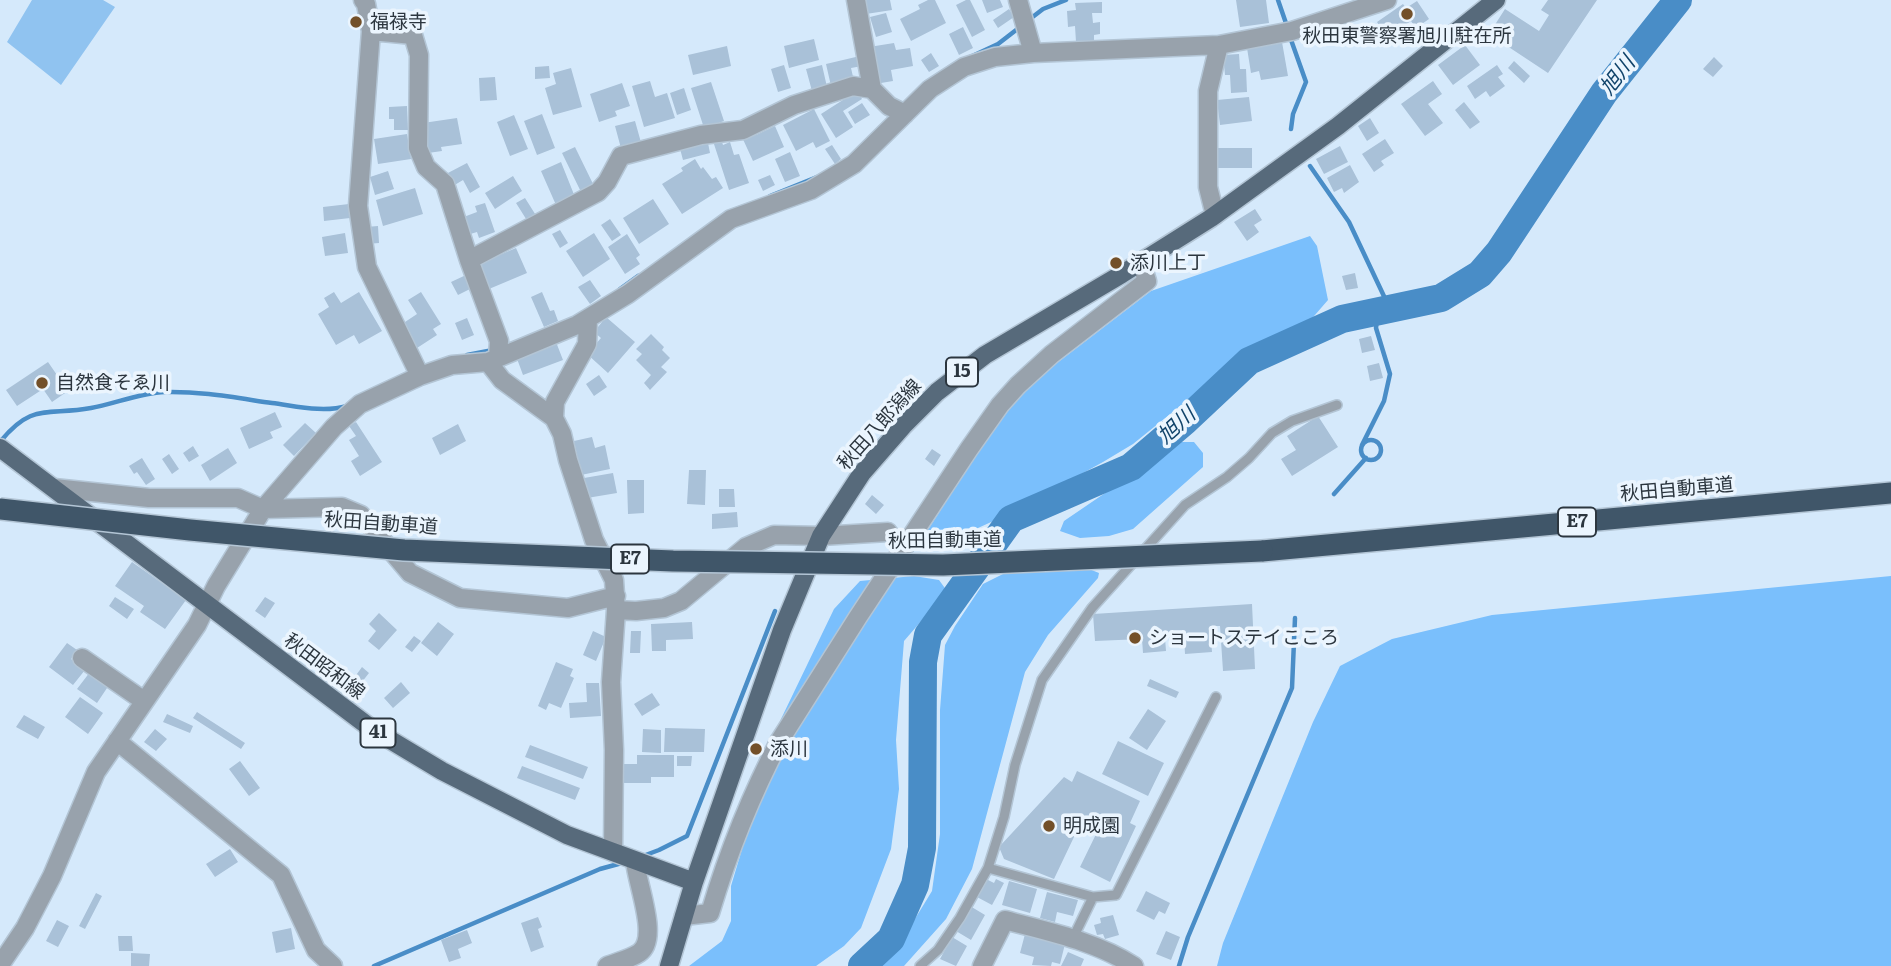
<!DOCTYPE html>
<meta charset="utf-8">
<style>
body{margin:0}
canvas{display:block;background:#d5e9fb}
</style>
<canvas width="1891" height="966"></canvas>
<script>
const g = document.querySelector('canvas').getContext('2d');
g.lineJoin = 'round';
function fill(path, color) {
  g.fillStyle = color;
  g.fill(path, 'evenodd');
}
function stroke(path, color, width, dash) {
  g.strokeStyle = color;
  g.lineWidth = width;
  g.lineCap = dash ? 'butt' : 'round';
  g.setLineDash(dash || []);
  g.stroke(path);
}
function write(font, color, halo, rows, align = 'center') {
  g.font = font + ' Literata,"Noto Sans JP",serif';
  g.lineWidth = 7;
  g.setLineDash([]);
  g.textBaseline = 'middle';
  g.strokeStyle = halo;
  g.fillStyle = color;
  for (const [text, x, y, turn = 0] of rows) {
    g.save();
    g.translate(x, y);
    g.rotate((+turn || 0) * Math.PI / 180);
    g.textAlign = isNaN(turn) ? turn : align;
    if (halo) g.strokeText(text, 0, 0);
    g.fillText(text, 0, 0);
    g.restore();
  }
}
fill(new Path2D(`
 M32 0H103L115 7 61 85 7 42Z`), '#90c3f0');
fill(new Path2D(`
 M1310 236 1317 246 1328 300 1308 323 1242 356 1133 444 1103 462 1011 513 956 538 924 536 981 447 1027 386 1151 291Z
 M1180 442H1194L1203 453V467L1133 529 1109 536 1080 538 1060 531 1064 521Z
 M1084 567 1099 573 1098 578 1048 635 1025 672 972 869 946 919 904 966H874L899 945 932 891 940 834V710L945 645 955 626 983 584 1003 574Z
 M914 576 939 580 947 591 904 641 896 740 899 789 891 849 861 928 844 946 816 966H689L722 941 731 921V886L781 719 834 609 860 581Z
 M1891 576V966H1217L1223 943 1313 722 1340 666 1392 639 1492 615Z`), '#7abffc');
stroke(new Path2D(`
 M1278 0 1288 29
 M1030 19 1043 9 1066 0
 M1290 37 1306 82 1293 114 1291 129
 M968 58 998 44 1020 27
 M1310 166 1349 222 1390 309
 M770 196 817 177
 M620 289 638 276
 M467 355 493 350
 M1361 450a10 10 0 1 1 20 0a10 10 0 1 1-20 0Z
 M0 442C32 402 47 416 91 408 115 404 139 393 165 392 200 391 237 398 272 403 296 406 323 413 347 406
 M1362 445 1384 401 1390 374 1376 328 1378 311
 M1334 494 1366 458
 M643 856 659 850 687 836 775 611
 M374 966 600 869 622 863
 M1179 966 1188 937 1292 688 1295 618`), '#498dc7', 4.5);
stroke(new Path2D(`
 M862 966 891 939 915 885 922 848 923 662 928 635 1011 519 1131 467 1185 421 1249 361 1342 319 1441 298 1480 274 1499 252 1604 93 1678 0`), '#498dc7', 28);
fill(new Path2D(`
 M864 0H890L892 10 866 14Z
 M928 0H935L946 23 911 41 900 19 920 9 918 5Z
 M966 0H970L985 30 972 37 956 5Z
 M982 0H1000L1003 7 987 13Z
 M1236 0H1266L1269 23 1240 27Z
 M1548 0H1597L1548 73 1489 34 1505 9 1539 31 1549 15 1541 10Z
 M1417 1 1429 19 1416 28 1411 21 1387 37 1377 22 1403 4 1406 8Z
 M1102 2V13H1092L1093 23 1100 22V34L1094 35V41L1076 42 1075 26 1068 27 1067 11 1076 10 1075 3Z
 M1009 9 1014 17 998 28 993 20Z
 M886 13 892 32 876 37 870 17Z
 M963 27 973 48 959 55 949 34Z
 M814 39 819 60 789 68 784 46Z
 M1282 42 1288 76 1261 80 1259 71 1251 73 1247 48Z
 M894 43 896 50 910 48 913 66 891 70 893 81 875 84 869 47Z
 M1465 45 1480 65 1453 85 1438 65Z
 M727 46 731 66 693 75 688 55Z
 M931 53 939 66 929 72 921 60Z
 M1239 54 1240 69H1246L1247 92 1231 93 1230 75H1225L1223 55Z
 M860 56 862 66 851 68 854 81 831 86 826 64Z
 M1714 57 1723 66 1713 77 1703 69Z
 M1514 61 1530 76 1524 83 1508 68Z
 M784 65 791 88 778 92 771 69Z
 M822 65 827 87 812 91 806 69Z
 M1497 65 1503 74 1498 77 1505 86 1490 97 1486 91 1475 99 1467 86Z
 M549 66 550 78 535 79V67Z
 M571 68 582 107 553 115 545 88 556 84 553 73Z
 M495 77 497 100 480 101 479 78Z
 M650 81 655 97 667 93 675 118 644 127 632 86Z
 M1433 81 1442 94 1428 104 1443 123 1425 136 1401 104Z
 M711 82 724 121 704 128 691 88Z
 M622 83 630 106 615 111 617 116 599 122 590 94Z
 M684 88 691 110 677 115 670 93Z
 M857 91 862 99 843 111 853 127 836 138 821 114Z
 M1249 97 1252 121 1220 125 1217 100Z
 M1464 102 1480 122 1470 129 1455 110Z
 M862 103 870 115 855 124 848 112Z
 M407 106 408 130H394V119H389V107Z
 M814 109 830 141 816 148 813 142 796 151 783 125Z
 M542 114 555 148 537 155 524 121Z
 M514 115 528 149 510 156 497 122Z
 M457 118 462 144 441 147 442 151 428 153 423 123Z
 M1370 118 1379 133 1367 141 1358 126Z
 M635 121 642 146 622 152 615 126Z
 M775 126 784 147 753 161 741 135 754 129 756 135Z
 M407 134 411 159 378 164 374 139Z
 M720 136 723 145 730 142 734 155 739 154 749 183 729 190 712 138Z
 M707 138 710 153 683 160 679 145Z
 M1385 139 1394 153 1381 161 1384 165 1374 172 1362 154Z
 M832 145 841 159 835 164 825 149Z
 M1340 146 1348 162 1324 174 1316 159Z
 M575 147 595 188 582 194 562 153Z
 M1214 148H1252V168H1213Z
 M790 152 800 176 785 182 775 159Z
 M695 159 701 169 703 167 712 179 716 177 723 188 682 214 662 184 683 171 681 168Z
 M561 162 575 197 556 205 541 171Z
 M467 163 480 187 470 193 463 180 453 186 446 174Z
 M1350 165 1359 182 1344 193 1342 188 1334 192 1327 178Z
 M388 171 394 189 375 195 370 177Z
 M770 175 775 185 763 191 758 180Z
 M513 176 522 191 495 209 485 193Z
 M415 188 423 214 383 226 376 200Z
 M525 198 537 217 528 222 516 203Z
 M653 199 669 224 639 244 623 218Z
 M485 203 495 232 479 238 477 232 467 235 461 218 477 212 475 206Z
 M349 204 350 218 324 221 323 207Z
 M1255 209 1262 220 1254 225 1259 232 1247 241 1234 222Z
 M610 219 621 235 612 241 601 225Z
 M378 226 379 243 367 244 366 227Z
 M560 230 568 243 560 248 552 234Z
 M345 233 348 253 325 256 322 237Z
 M594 233 610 259 583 277 566 251Z
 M627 234 640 255 636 258 640 264 625 274 608 247Z
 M516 248 527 273 489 289 478 264Z
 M1355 273 1358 288 1346 290 1342 276Z
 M466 275 472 288 458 295 451 282Z
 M590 280 601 296 590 304 578 287Z
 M334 292 341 303 359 292 382 331 359 344 354 335 336 345 318 314 329 307 324 298Z
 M421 292 441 324 433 329 437 335 417 348 402 324 417 314 408 300Z
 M542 292 550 311 554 310 558 321 544 327 531 297Z
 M606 317 635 342 608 373 587 354 601 338 594 332Z
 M467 318 474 335 462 340 455 323Z
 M651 334 664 347 662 350 670 358 661 367 667 372 650 390 644 383 651 375 636 360 642 354 636 349Z
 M1371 336 1375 350 1362 353 1359 339Z
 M556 342 563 360 523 375 516 356Z
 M48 362 68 391 52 402 43 389 17 406 6 390Z
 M1379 363 1383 378 1370 381 1367 366Z
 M599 375 607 387 594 396 586 384Z
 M275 412 282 427 270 432 273 438 249 449 240 428Z
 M1318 416 1338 447 1292 476 1281 459 1296 450 1287 436Z
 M356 422 382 462 360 476 351 461 359 456 349 440 356 436 349 426Z
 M305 423 316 433 294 456 283 445Z
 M458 424 466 441 440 455 432 438Z
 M592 437 595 448 605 445 610 469 581 475 574 441Z
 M193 446 199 456 189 462 183 453Z
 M228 448 237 463 210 481 201 465Z
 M932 449 941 455 934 466 925 459Z
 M169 454 179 469 172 474 162 459Z
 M142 458 155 479 146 485 137 472 134 474 129 466Z
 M689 470H706L705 505 687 504Z
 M613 473 617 493 587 498 584 478Z
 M627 480H644V513L628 514Z
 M719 489H734L735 507H719Z
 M872 495 884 505 876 514 865 504Z
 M737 512 738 527 712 529V514Z
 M132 562 186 600 165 629 140 612 144 606 115 586Z
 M115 597 134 609 127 619 109 606Z
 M265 597 275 603 265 618 255 611Z
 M1252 604 1255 669 1223 671 1220 626H1210L1212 652 1185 654 1184 637 1165 638 1166 651 1143 653 1142 639 1095 641 1093 614Z
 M379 613 397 630 379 650 368 641 376 631 369 624Z
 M438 622 454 634 437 656 421 643Z
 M692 622 693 639 666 640V651H652L651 624Z
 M593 631 606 637 596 661 583 655Z
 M631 631H641L640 653H630Z
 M414 636 421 641 412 652 405 647Z
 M67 643 77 650 71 659 85 670 73 685 49 667Z
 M556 662 573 669 570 676 574 678 561 708 549 703 546 710 538 706Z
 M362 667 369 673 358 687 351 682Z
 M90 672 109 685 97 703 77 689Z
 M1150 679 1179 692 1176 698 1147 686Z
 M401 682 410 693 393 708 384 698Z
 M586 683H599L601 716 570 718 569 703 587 702Z
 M652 693 660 705 642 716 634 704Z
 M80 697 103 713 88 734 65 717Z
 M1148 709 1166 721 1147 750 1129 738Z
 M197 712 245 743 241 749 193 718Z
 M167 714 193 726 190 733 163 722Z
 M24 715 45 727 38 739 16 727Z
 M665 728 705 729 704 752H664Z
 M155 729 167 739 156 751 144 742Z
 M643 729 661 730V753L642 752Z
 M1118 741 1164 763 1148 796 1102 774Z
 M530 745 588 767 583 779 525 757Z
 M637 755H674V777H651V783H620V764H637Z
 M677 756H692L691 766H677Z
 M240 761 260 788 249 796 229 769Z
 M522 766 580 788 575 800 517 778Z
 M1077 771 1140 801 1130 823 1136 826 1110 882 1080 867 1100 826 1083 818 1054 879 1004 859 999 847 1064 777 1072 782Z
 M230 849 238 862 215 877 206 864Z
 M986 879 994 883 996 879 1004 883 992 905 977 897Z
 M1009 881 1037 889 1030 913 1002 905Z
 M1146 891 1170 903 1165 914 1159 911 1154 920 1136 911Z
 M1047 892 1078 900 1073 916 1057 912 1055 922 1040 918Z
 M96 893 102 896 85 929 79 926Z
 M970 906 985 915 971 940 956 931Z
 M1113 915 1119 935 1105 939 1103 934 1097 935 1094 925 1101 923 1100 918Z
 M538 917 542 927 538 929 544 947 531 952 521 923Z
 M57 920 69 926 58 947 46 941Z
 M291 928 295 949 276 953 272 932Z
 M467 930 472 943 458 949 461 958 449 962 441 940Z
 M1166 931 1180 937 1171 960 1156 954Z
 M1025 934 1065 944 1060 964 1052 962 1051 966 1032 965 1034 957 1020 953Z
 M118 936H132L133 951H119Z
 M952 937 967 946 956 966 940 959Z
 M1068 952 1084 959 1081 966H1061Z
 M131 953 150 954 149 966H131Z`), '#a9c1d8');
const service = new Path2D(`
 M988 868 1093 897 1073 938
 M1093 897 1116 895 1216 697
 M920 966 938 950 960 918 988 868 1004 817 1015 765 1042 680 1092 608 1185 505 1227 477 1249 458 1272 433 1292 421 1337 405`);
const minor = new Path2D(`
 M363 0 366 4 371 31 358 206 367 267 420 376
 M856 0 872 89
 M1018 0 1033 53
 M371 31 413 35 419 55 418 148 426 167 445 184 469 260 499 341 498 358
 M1215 215 1208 187V91L1219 45
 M469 260 598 192 607 182 621 156 701 135 743 130 794 105 853 86 872 89 889 106 905 114
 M488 362 502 380 554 418 562 434 568 460 594 540 614 580 616 610 611 682 614 750 613 852
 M554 418 555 402 587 344 588 319
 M54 488 149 498H238L263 509 342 507 361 515 410 573 460 598 568 608 616 596
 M616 610 636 611 664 608 681 601 746 547 774 535 821 536 888 532
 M82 658 144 701
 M117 741 281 875 316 950 333 966
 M684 916 710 913C728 853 751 795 780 740L858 617 969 449 1000 405 1018 385 1052 354 1147 281 1141 262
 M0 965 25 928 52 876 96 772 197 625 216 586 263 509 334 427 360 404 420 376 452 365 488 362 577 325 628 294 731 219 811 190 854 164 930 89 964 67 995 57 1033 53 1219 45 1292 31 1387 0
 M607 966C617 962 630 959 639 953 660 939 637 885 635 861
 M982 966 1005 920C1049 932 1095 941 1134 966`);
const primary = new Path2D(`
 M0 448 372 729 442 771 567 835 694 882
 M669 966 694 882 782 630 821 536 862 473 903 426 937 392 985 355 1122 274 1211 218 1338 126 1496 0`);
const motorway = new Path2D(`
 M1262 551 1891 493`);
stroke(service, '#b3c5d5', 12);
stroke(minor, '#b3c5d5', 21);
stroke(primary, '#b3c5d5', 21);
stroke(motorway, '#b3c5d5', 24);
stroke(service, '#98a2ac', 9);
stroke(minor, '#98a2ac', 18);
stroke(primary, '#576a7b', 18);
stroke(motorway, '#405669', 21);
const motorwayBridge = new Path2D(`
 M0 509 190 530 404 550 673 561 943 565 1262 551`);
stroke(motorwayBridge, '#b3c5d5', 24, []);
stroke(motorwayBridge, '#405669', 21);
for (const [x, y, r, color] of [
 [1407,14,7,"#735029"],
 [356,22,7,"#735029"],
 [1116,263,7,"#735029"],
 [42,383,7,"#735029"],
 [1135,638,7,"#735029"],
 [756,749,7,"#735029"],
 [1049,826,7,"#735029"]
]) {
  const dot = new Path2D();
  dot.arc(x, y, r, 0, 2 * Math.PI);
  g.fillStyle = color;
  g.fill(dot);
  stroke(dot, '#ebf5fe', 2.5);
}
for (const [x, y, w] of [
 [962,372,32],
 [1577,522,38],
 [630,559,38],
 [378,733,35]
]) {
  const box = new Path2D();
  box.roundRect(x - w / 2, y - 14.5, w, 29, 5);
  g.fillStyle = '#ebf5fe';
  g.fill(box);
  stroke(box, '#2c363f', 2);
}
write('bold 18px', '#2c363f', null, [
 ["15",962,372],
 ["E7",1577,522],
 ["E7",630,559],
 ["41",378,733]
]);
write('19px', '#2c363f', '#ebf5fe', [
 ["福禄寺",370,22],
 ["秋田東警察署旭川駐在所",1407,36,"center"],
 ["添川上丁",1130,263],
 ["自然食そゑ川",56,383],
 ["ショートステイこころ",1149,638],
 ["添川",770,749],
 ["明成園",1063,826]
], 'left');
write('19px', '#2c363f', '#ebf5fe', [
 ["秋田八郎潟線",880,425,-48],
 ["秋田自動車道",1677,490,-5],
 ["秋田自動車道",381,524,4],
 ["秋田自動車道",945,541,-1],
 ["秋田昭和線",324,667,37]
]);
write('italic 21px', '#10436a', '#ebf5fe', [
 ["旭川",1618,76,-52],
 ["旭川",1177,426,-42]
]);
</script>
